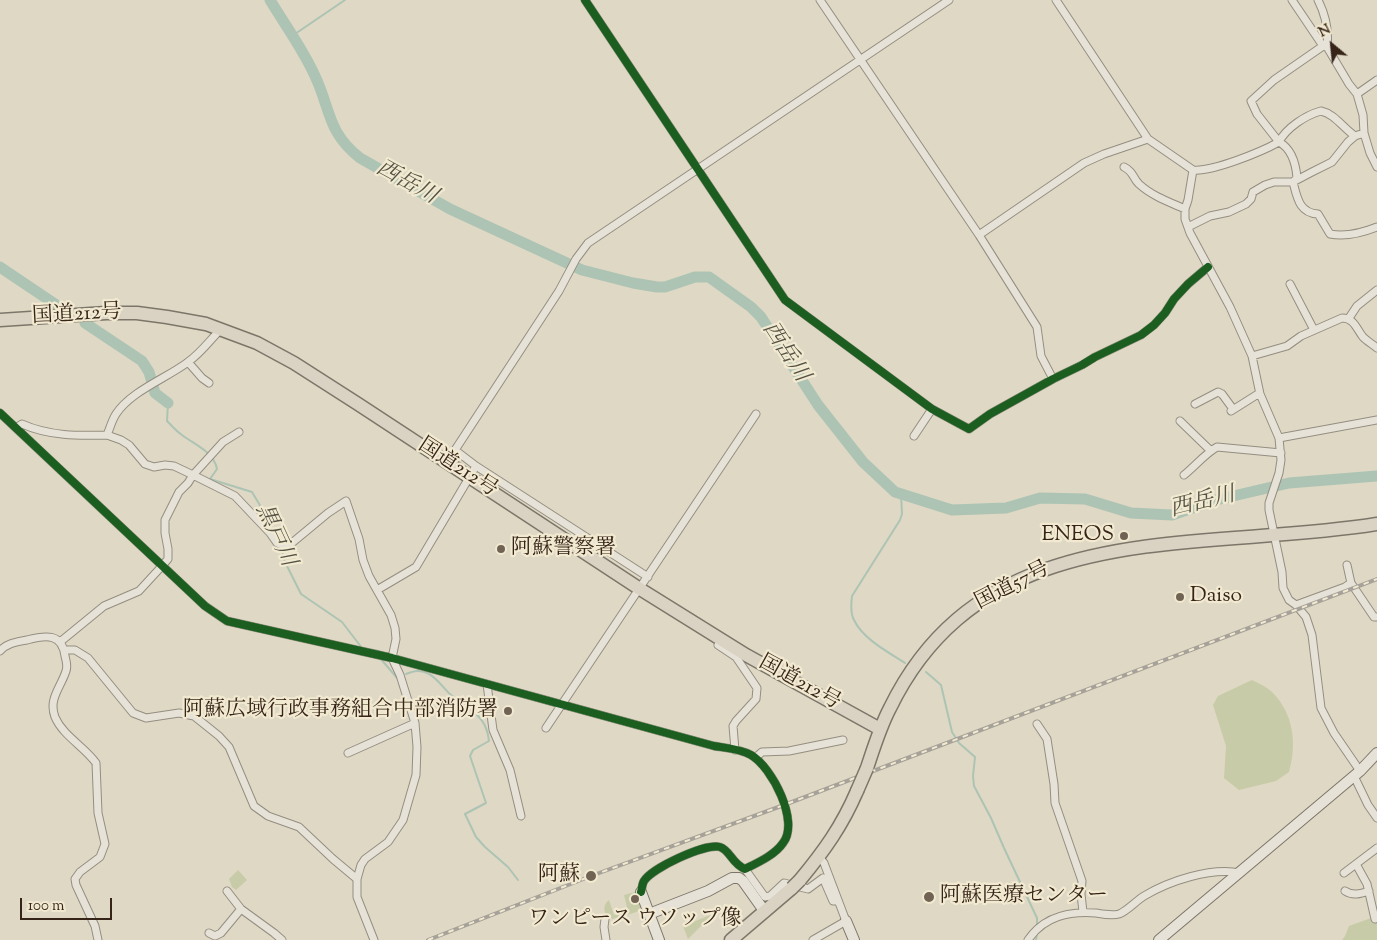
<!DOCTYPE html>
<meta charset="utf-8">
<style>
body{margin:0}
#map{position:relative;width:1377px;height:940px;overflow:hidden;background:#dfd8c4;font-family:"Sorts Mill Goudy",serif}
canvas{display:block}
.north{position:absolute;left:1307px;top:20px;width:50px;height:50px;-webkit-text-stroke:4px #f2e9d1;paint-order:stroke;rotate:332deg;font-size:14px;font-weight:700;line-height:20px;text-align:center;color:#352417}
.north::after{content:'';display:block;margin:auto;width:18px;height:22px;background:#352417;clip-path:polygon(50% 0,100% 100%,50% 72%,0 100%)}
.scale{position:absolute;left:20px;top:898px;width:92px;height:22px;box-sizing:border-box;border:2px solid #352417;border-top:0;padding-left:6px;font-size:15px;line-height:18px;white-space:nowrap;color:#352417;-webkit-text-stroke:4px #f2e9d1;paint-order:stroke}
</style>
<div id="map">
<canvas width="1377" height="940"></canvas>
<div class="north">N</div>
<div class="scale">100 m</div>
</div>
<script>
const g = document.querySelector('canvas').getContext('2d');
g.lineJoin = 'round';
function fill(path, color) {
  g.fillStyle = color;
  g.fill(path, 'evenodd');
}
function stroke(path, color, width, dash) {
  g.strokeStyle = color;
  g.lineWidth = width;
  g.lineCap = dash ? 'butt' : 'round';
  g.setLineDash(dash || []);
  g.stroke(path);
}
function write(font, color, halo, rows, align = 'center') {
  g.font = font + ' "Sorts Mill Goudy","Noto Serif JP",serif';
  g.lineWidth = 4.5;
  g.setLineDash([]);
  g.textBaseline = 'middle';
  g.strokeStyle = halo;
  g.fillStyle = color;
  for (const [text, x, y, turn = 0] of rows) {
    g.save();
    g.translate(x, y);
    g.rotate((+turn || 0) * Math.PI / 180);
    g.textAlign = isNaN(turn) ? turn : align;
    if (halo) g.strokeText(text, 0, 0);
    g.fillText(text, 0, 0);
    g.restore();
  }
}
fill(new Path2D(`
 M1252 680C1258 683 1267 687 1272 692 1294 714 1297 744 1289 772L1276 781 1239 790 1224 778 1226 746 1213 705 1218 696Z
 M238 870 247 880 236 890 232 887 229 879Z
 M635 892 638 893 643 906 640 911 613 919 606 915C603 909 604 904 609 900L614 915 628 911 624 895Z
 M713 914 688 939 683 926Z
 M1371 918 1377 922V940H1342L1345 936 1349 926Z`), '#c8cba7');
stroke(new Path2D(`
 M292 36 345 0
 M168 403 167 421C172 426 176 431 182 435 195 445 214 452 217 469L210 479 252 492 267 517V523L273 532
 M901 494 902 514 900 520 852 596C851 604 850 613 854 620 863 639 888 652 905 663
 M281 547 285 562 301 594 342 622 362 648 379 651
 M380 658 398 679
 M926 672 941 685 952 732 959 743 975 757 973 776 974 786 991 818 1004 848 1037 918V925
 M406 674C414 671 420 669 429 674 437 678 444 689 451 695 469 712 486 713 489 741L473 750 470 756 486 803 465 814 476 837 485 847 508 867 518 880
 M1036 940 1037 933`), '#adc4b4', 2);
stroke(new Path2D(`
 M270 0C285 25 303 49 315 76 331 110 327 132 360 158L450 209 582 270 633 283 657 287H665L695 277H709L751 307 761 317 818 405 863 462 895 492 952 510 1006 508 1040 498 1085 499 1131 513 1172 515 1216 500 1289 483 1377 476
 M0 267 55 304
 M85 323 142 361 149 372 155 393 168 403`), '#adc4b4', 11);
const street = new Path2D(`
 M585 0 785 300 932 409 969 429 990 414 1053 379 1082 365 1095 357 1141 335 1154 325 1165 313 1174 299 1188 284 1208 267
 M820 0 979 235 1037 327 1041 356 1053 379
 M1056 0 1148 139 1193 170C1212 172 1261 152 1279 142L1257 114 1251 101 1274 80 1323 46
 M1292 0 1323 46 1327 47 1330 52 1349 84 1357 94 1363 115 1364 133 1370 153 1377 167
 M1318 0C1325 14 1329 31 1327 47
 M1357 94 1377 80
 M1355 136C1343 128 1335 114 1321 111 1306 115 1286 128 1279 142 1292 149 1296 165 1297 178L1293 182C1297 197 1299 213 1318 214L1330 234C1346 237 1362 233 1377 227
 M1124 167C1134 172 1132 177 1139 184 1152 196 1169 202 1185 209
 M1193 170 1188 200 1185 209V219L1190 233 1230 307 1252 356 1260 394 1279 438 1281 460 1279 473 1269 503V510L1282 572 1283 588 1289 600 1296 605 1306 617 1312 635 1321 708 1334 733 1360 771
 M1188 227 1210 216 1229 212 1246 204 1251 199 1253 192 1265 185 1274 182H1293L1312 172 1332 162 1348 142 1355 136 1364 133
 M979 235 1084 163 1104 154 1148 139
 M1290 284 1314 330
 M1349 318 1357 306 1377 290
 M1252 356 1287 346 1301 336 1342 318C1354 318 1356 328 1363 337 1367 341 1372 344 1377 348
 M188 362 202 378 209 383
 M1195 404 1218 392 1222 394 1233 409
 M1231 411 1258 394H1260
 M0 413 205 606 227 621 392 658 714 746C726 748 741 749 751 755 772 767 800 822 783 843 775 855 757 863 745 869 732 864 730 850 720 847 705 843 652 868 644 881 642 884 642 889 641 892
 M1180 421 1211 451
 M16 428 22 424C49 436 78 436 107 435 110 428 112 420 116 414 131 391 167 378 188 362 201 353 210 340 221 329
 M107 435 121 440 129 445 145 464 154 467 165 465 174 466 193 475 223 442 239 432
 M914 436 932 409
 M1279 438 1377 420
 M476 466 648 577
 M1184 475C1194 467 1206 453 1217 447L1281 453
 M1347 565 1351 583
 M377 590 416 567 476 466 455 450 559 291 576 259 588 243 949 0
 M1296 605 1345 587 1351 583 1374 617H1377
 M60 642 104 606 139 591 162 566 168 559V549L165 533V520L179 492 188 483 193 475 235 496 270 533 277 543 287 547 328 513 346 501 359 539 363 560 369 576 391 615 395 628 396 639 392 658 400 675 415 723 417 747 416 775 403 820 388 842 365 859 361 865 357 879
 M718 645 736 657 757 688 756 699 736 721 733 726 735 750
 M65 650H75L88 658 133 713 146 718 179 713 194 716 219 736 229 747 254 806 268 816 299 827 333 859 357 879V897L374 940
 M0 651C7 643 17 642 27 640 46 635 62 633 65 656 66 661 68 665 66 671 61 687 48 699 55 717 63 736 85 747 96 763L98 813 105 844 100 857 80 872 75 879 76 885 95 926 98 940
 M487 684 493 730 510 770 521 816
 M1037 724 1047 739 1054 784 1055 803 1082 881 1081 894 1083 912
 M546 728 756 414
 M348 753 415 723
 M755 758 762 752 789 751 843 740
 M1354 776 1368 805 1377 818
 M1356 864 1367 884 1375 919
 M745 869 765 897 770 896 784 883 808 889 823 878 833 901H838
 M1344 873 1377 848
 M227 891 241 909 274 933 282 940
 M1345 891C1353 896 1360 894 1369 891
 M605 919 604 927 606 940
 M209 933 215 936 221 933 241 909
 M813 940 846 921 824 863 819 857
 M1028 940C1044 916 1069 911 1096 913 1102 914 1112 916 1119 914 1127 911 1136 901 1144 896 1169 881 1211 867 1240 873`);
const secondary = new Path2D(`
 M641 892 659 940
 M649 914 708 891 732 878H739L743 881 765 912
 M846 921 854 940
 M1159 940 1360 771 1377 753`);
const highway = new Path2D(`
 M0 320 106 313H137L167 317 206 324 257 343 294 363 358 404 640 589 746 655 880 729
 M867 768C874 747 880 727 890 708 985 513 1200 553 1377 524
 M800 880C824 851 842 826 857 791
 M731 940 792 888`);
stroke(street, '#948e81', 9);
stroke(secondary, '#7c766a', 12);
stroke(highway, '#7c766a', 15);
stroke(street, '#e6e2d8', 7);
stroke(secondary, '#e6e2d8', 10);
stroke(highway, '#dad3c3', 12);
const rail = new Path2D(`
 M428 940 591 876 784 805 1377 579`);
stroke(rail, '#a6a299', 4);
stroke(rail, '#f2e9d1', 2, [5.5]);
const highwayBridge = new Path2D(`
 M857 791 867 768
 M792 888 800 880`);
stroke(highwayBridge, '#7c766a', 15, []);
stroke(highwayBridge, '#dad3c3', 12);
stroke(new Path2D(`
 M585 0 785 300 932 409 969 429 990 414 1053 379 1082 365 1095 357 1141 335 1154 325 1165 313 1174 299 1188 284 1208 267
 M0 413 205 606 227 621 392 658 714 746C726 748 741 749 751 755 772 767 800 822 783 843 775 855 757 863 745 869 732 864 730 850 720 847 705 843 652 868 644 881 642 884 642 889 641 892`), '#1b5e20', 8);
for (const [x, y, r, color] of [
 [1124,536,5,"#706354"],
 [501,549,5,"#706354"],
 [1180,597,5,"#706354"],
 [508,711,5,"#706354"],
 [591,876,6,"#706354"],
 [929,897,6,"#706354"],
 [635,899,5,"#706354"]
]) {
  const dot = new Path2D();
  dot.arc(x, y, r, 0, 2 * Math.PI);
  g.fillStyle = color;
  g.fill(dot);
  stroke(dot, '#f2e9d1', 2);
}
write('21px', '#352417', '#f2e9d1', [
 ["国道212号",77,316,-3],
 ["国道212号",457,469,33],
 ["国道57号",1013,587,-27],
 ["国道212号",799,684,29]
]);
write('21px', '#352417', '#f2e9d1', [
 ["ENEOS",1114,536],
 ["阿蘇警察署",511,549,"left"],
 ["Daiso",1190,597,"left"],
 ["阿蘇広域行政事務組合中部消防署",498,711],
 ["阿蘇",580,876],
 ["阿蘇医療センター",940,897,"left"],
 ["ワンピース ウソップ像",635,920,"center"]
], 'right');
write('italic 22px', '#535244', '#f2e9d1', [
 ["西岳川",406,184,29],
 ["西岳川",784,353,57],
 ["西岳川",1203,504,-14],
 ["黒戸川",274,536,65]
]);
</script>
